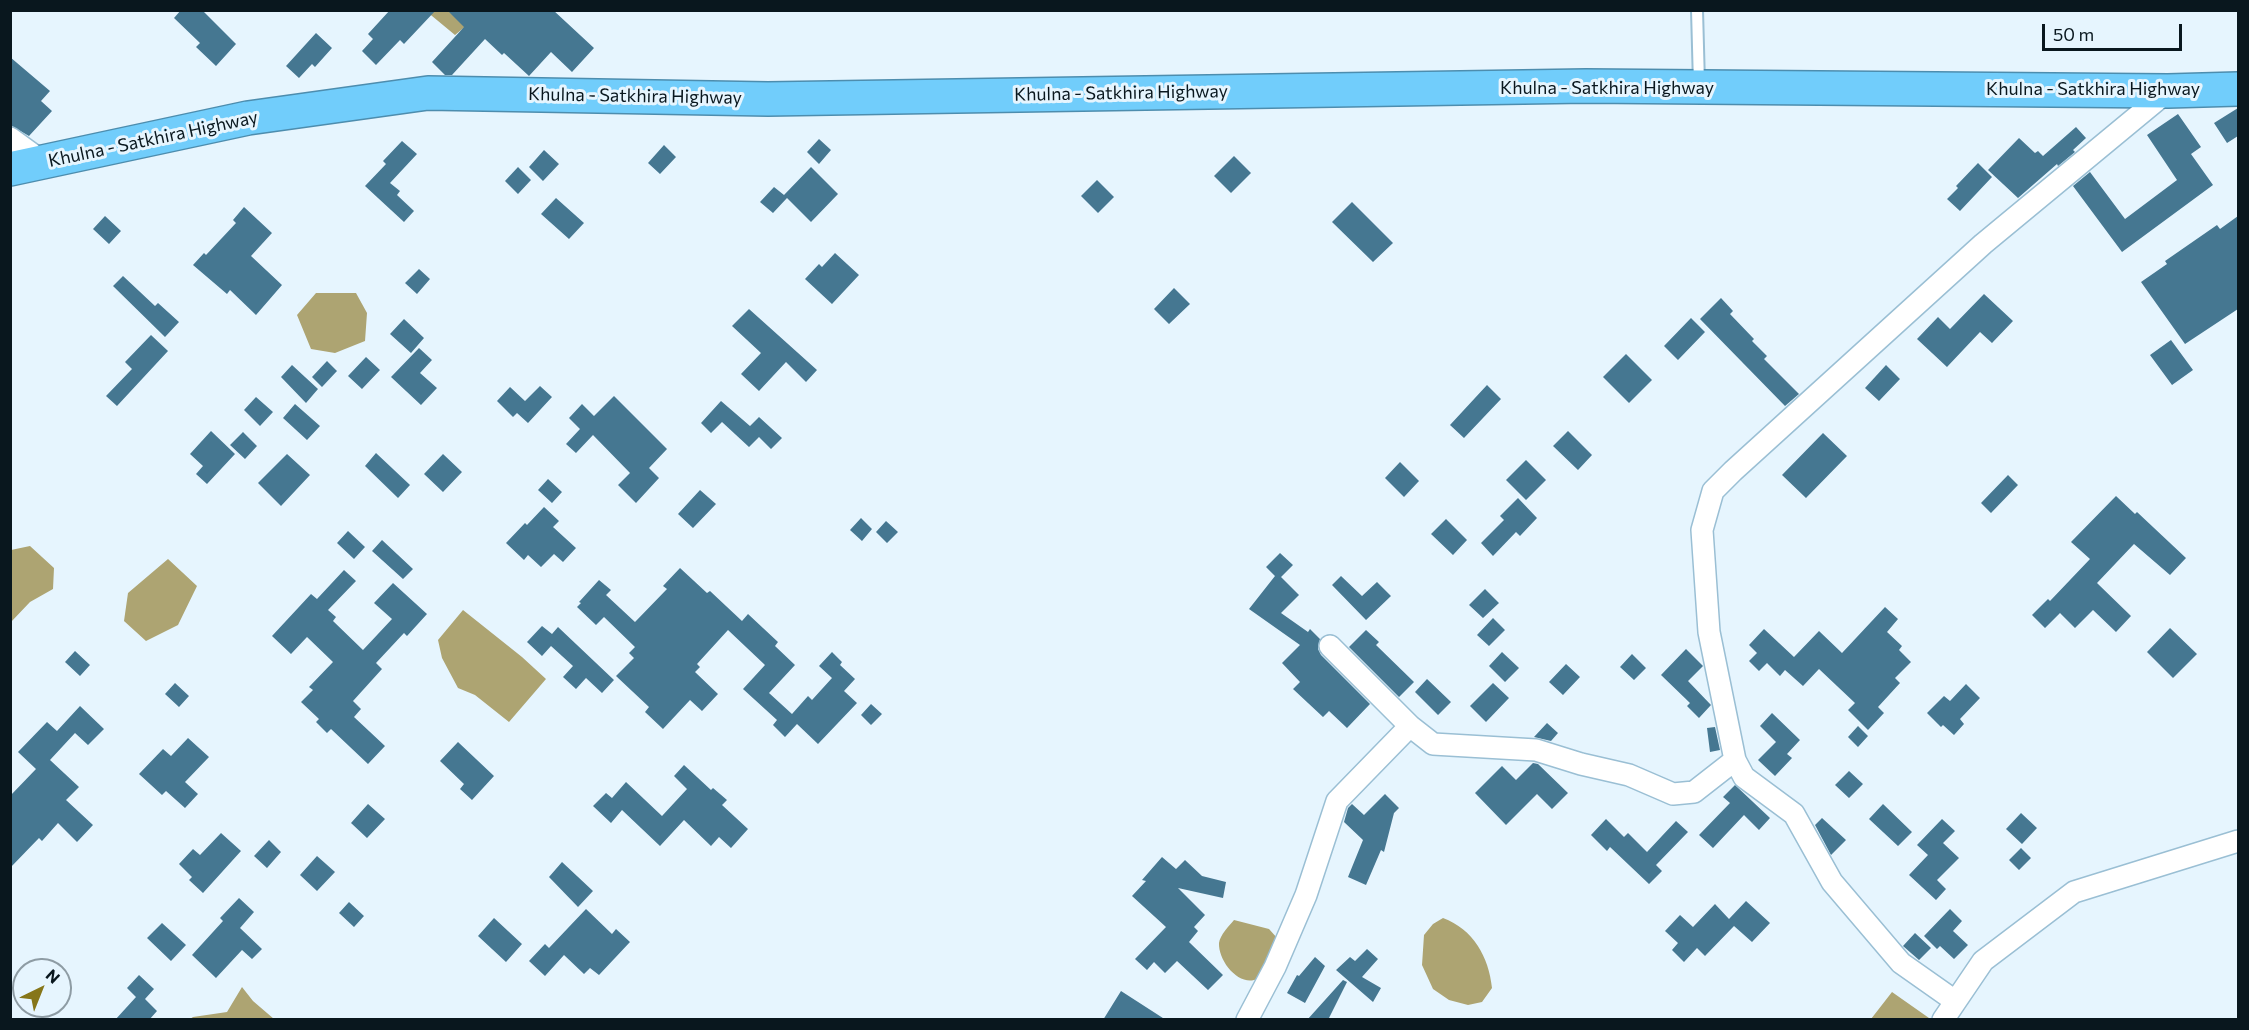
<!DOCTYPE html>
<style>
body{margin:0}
#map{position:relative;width:2249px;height:1030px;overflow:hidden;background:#e6f5fe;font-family:Commissioner,sans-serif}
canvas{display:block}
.frame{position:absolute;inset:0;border:12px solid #09171e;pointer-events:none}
.north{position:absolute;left:12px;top:958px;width:60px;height:60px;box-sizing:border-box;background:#e6f5fe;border:2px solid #8e9ca4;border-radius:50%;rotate:43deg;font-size:16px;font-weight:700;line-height:24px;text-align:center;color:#09171e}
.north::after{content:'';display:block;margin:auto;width:21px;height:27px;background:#867619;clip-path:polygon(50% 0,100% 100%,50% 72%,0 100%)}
.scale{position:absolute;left:2042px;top:24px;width:140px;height:27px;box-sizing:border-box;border:3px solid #09171e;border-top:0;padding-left:8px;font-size:18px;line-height:21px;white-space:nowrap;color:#09171e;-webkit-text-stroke:4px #e6f5fe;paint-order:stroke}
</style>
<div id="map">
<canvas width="2249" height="1030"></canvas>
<div class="frame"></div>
<div class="north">N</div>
<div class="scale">50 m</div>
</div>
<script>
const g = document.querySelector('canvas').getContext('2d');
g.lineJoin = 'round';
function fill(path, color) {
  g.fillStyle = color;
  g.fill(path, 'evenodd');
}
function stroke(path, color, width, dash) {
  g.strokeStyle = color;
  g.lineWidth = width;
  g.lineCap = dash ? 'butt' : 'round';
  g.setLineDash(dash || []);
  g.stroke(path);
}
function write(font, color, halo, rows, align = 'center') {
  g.font = font + ' Commissioner,sans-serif';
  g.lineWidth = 6;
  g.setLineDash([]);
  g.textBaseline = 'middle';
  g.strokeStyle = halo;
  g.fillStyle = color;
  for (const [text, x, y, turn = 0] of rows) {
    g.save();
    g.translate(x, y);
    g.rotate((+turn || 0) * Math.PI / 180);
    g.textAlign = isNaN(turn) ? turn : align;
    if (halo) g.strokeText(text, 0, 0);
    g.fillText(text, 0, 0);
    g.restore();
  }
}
fill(new Path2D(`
 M426 11H484L455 35Z
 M316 293H356L367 313 365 341 335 353 311 349 297 315Z
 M30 546 54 568 53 589 30 602 11 622V550Z
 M168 559 197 586 178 625 146 641 124 621 128 593Z
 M463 610 522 657 546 679 509 722 475 695 458 688 442 658 438 640Z
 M1443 918C1473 929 1489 957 1492 988L1482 1002 1468 1005 1449 1000 1433 989 1422 965 1424 935 1433 924Z
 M1234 920 1269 929 1278 939C1275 947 1270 967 1265 973 1246 995 1218 964 1219 943 1220 935 1229 926 1234 920Z
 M242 987 253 1001 274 1019H190L193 1017 227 1012Z
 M1892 992 1929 1018 1928 1019H1871Z`), '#ada472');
fill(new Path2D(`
 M181 10H202L236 44 216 66 196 47 200 43 174 18Z
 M390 10H436L404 44 400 40 376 65 362 51 373 39 368 34Z
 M447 10H553L594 48 572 72 551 52 529 76 504 53 502 55 485 39 452 75H445L432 62 464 27Z
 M316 33 332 48 315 67 312 64 299 78 286 66Z
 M10 57 50 91 41 101 52 111 29 136 10 125Z
 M2238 108V136L2227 143 2214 123Z
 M2178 114 2201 147 2191 154 2213 185 2122 252 2073 186 2090 172 2125 219 2177 180 2147 135Z
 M2076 127 2086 138 2073 150 2075 152 2058 166 2057 164 2018 198 1988 170 2019 138 2035 153 2038 151 2043 156Z
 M819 139 831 150 819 164 807 152Z
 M402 141 417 154 390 183 400 191 397 195 414 211 404 222 365 186 386 164 383 161Z
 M664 145 676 157 660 174 648 163Z
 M544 150 559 164 543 181 529 167Z
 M1234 156 1251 173 1231 193 1214 176Z
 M1978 163 1992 177 1960 211 1947 199 1958 188 1956 186Z
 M518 167 531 180 518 194 505 181Z
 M811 167 838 194 811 222 787 198 773 213 760 202 774 187 784 195Z
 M1097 180 1114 197 1098 213 1081 196Z
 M556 198 584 223 569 239 541 214Z
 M1352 202 1393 243 1373 262 1332 222Z
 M244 207 272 233 251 256 282 285 256 315 230 290 227 294 193 265 204 253 206 255 236 223 233 220Z
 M105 216 121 231 109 244 93 229Z
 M2238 216V309L2185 344 2141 282 2167 264 2165 261 2217 225 2220 229Z
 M835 253 859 275 832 304 805 279 819 264 822 267Z
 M419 269 430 279 417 294 405 283Z
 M123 276 155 306 158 303 179 322 165 337 113 286Z
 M1174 288 1190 304 1169 324 1154 309Z
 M1984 294 2013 321 1992 343 1980 332 1947 367 1917 339 1938 317 1950 329Z
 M1721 298 1733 311 1730 314 1754 339 1752 341 1767 356 1764 359 1799 394 1785 406 1700 319Z
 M749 309 817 370 806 382 786 362 759 391 741 374 761 353 732 326Z
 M1691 318 1705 332 1678 360 1664 346Z
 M404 319 424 338 411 353 390 334Z
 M151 335 168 351 117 406 106 396 132 369 125 362Z
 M2171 340 2193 370 2172 385 2150 355Z
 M419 348 432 360 420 373 437 388 421 405 391 377Z
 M1626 354 1652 380 1629 403 1603 377Z
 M366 357 380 370 362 389 348 376Z
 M327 361 337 371 322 387 312 377Z
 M292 365 318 389 306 403 281 377Z
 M1886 365 1900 379 1879 401 1865 388Z
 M1487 385 1501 399 1464 438 1450 425Z
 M540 386 552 397 528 423 517 413 513 417 497 401 510 387 525 401Z
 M614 396 667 449 649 468 659 478 636 503 618 485 630 473 593 435 576 453 566 444 580 429 569 418 582 404 594 416Z
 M256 397 273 412 260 426 244 410Z
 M721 401 750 426 759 417 782 438 771 449 759 437 749 447 722 422 711 433 701 423Z
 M295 404 320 426 307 440 283 418Z
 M211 431 235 454 207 484 196 474 203 466 190 454Z
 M1568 431 1592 455 1578 470 1553 446Z
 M243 432 257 446 245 459 230 445Z
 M1823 433 1847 456 1806 498 1782 475Z
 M376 453 410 485 398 498 365 466Z
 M287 454 310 475 281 506 258 483Z
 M443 454 462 472 443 492 424 474Z
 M1526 460 1546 480 1526 500 1506 480Z
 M1400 462 1419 481 1404 497 1385 478Z
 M2008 475 2018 485 1991 513 1981 503Z
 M548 479 562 492 552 503 538 490Z
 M700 490 716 504 693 528 678 514Z
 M2116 496 2135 514 2137 512 2186 558 2170 575 2134 544 2097 583 2131 616 2116 632 2093 610 2075 628 2060 613 2045 628 2032 615 2048 599 2050 601 2090 559 2071 542Z
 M1518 498 1537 518 1520 536 1516 532 1493 556 1481 543 1504 520 1500 516Z
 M544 507 559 521 553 527 576 548 563 562 554 554 541 567 528 555 524 560 506 543 525 523 527 525Z
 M861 518 872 529 862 541 850 530Z
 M1446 519 1467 540 1453 555 1431 534Z
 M886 521 898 532 887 543 876 532Z
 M348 531 365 547 354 559 337 543Z
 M382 540 413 569 403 579 372 551Z
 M1280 553 1293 565 1281 577 1299 595 1281 613 1308 632 1310 629 1320 639 1318 649 1321 655 1370 704 1347 728 1329 711 1323 717 1293 689 1300 682 1282 663 1300 645 1249 609 1275 576 1266 567Z
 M680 568 707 593 710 591 742 621 748 614 778 642 775 646 795 665 769 693 792 714 808 696 812 700 832 678 819 666 832 652 842 662 840 665 855 679 844 691 857 703 818 744 797 724 785 737 773 725 777 720 743 689 765 665 728 630 697 664 700 667 695 672 718 694 702 711 690 700 663 729 645 712 649 707 616 676 634 658 629 653 635 647 604 617 596 625 577 607 581 603 579 602 599 580 611 590 606 595 635 622 667 589 663 586Z
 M344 570 356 581 328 610 336 617 333 621 363 650 392 619 374 603 393 583 427 614 407 636 404 633 376 663 382 669 353 701 361 709 354 717 385 746 368 764 331 729 327 733 316 722 319 719 301 702 313 690 309 687 333 662 307 637 291 654 272 636 311 594 317 599Z
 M1341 576 1362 596 1377 582 1391 596 1366 620 1332 585Z
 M1485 589 1499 603 1483 618 1469 605Z
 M1885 607 1898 619 1887 632 1902 646 1899 650 1911 662 1895 678 1900 683 1878 707 1884 713 1868 730 1848 710 1855 703 1819 669 1803 686 1785 670 1780 676 1767 663 1759 671 1749 661 1757 653 1749 645 1764 629 1794 657 1819 631 1842 653Z
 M1493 618 1505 630 1489 646 1477 635Z
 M542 626 552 634 558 627 614 680 602 693 586 678 576 689 563 677 573 666 551 646 542 656 527 642Z
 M2170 628 2197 654 2173 678 2147 652Z
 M1366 630 1379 642 1376 645 1414 682 1399 697 1349 647Z
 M1686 649 1703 666 1688 681 1711 705 1699 718 1687 706 1690 703 1661 675Z
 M75 651 90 665 80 676 65 662Z
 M1502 652 1519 668 1505 682 1489 666Z
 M1632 654 1646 668 1634 680 1620 667Z
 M1566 664 1580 677 1563 695 1549 682Z
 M1427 679 1451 702 1438 715 1415 692Z
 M175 683 189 696 179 707 165 694Z
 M1493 683 1509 698 1486 722 1470 706Z
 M1966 684 1980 698 1960 719 1964 724 1954 735 1943 725 1941 727 1927 713 1944 696 1950 701Z
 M871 704 882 714 871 725 861 715Z
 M80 706 104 729 88 745 75 733 50 760 79 787 66 800 93 825 77 842 58 823 42 841 39 838 10 868V796L36 769 18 752 47 722 57 731Z
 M1772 713 1800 740 1787 754 1792 758 1775 776 1758 760 1776 742 1760 726Z
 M1547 723 1558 733 1551 741 1534 737Z
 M1858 726 1868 736 1858 747 1848 737Z
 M1715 727 1720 750 1710 752 1707 728Z
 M188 738 209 757 185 782 198 794 185 808 166 791 162 795 139 774 163 749 171 756Z
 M458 742 494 776 472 800 460 789 464 784 440 761Z
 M1533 763 1538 764 1568 793 1552 809 1537 794 1506 825 1475 793 1502 766 1516 780Z
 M684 765 711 790 713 788 727 800 722 805 748 829 731 848 719 837 711 846 684 820 660 846 622 810 611 823 593 806 606 793 612 798 626 782 662 816 687 789 674 776Z
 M1849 771 1863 784 1849 798 1835 785Z
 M1735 785 1770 818 1759 830 1744 815 1713 848 1699 835 1730 803 1723 797Z
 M1385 794 1399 808 1394 813 1384 852 1381 850 1366 885 1348 877 1363 840 1344 822 1348 808 1352 804 1364 815Z
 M368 804 385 819 367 838 351 823Z
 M1883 804 1912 832 1898 846 1869 819Z
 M2021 813 2037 828 2022 844 2006 829Z
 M1822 818 1846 840 1831 855 1815 825Z
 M1606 819 1624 837 1628 833 1647 852 1676 821 1688 832 1656 865 1662 871 1649 884 1610 847 1607 851 1591 835Z
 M1942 819 1955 831 1943 843 1959 858 1937 880 1946 889 1936 900 1909 875 1928 855 1917 845Z
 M221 833 241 851 203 893 189 880 192 877 179 864 193 849 200 855Z
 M269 840 281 852 267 868 254 856Z
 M2021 848 2031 858 2019 870 2009 860Z
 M317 856 335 872 317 891 300 875Z
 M1162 857 1176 869 1185 860 1202 876 1226 882 1223 898 1178 888 1205 915 1194 927 1198 931 1189 942 1223 975 1208 990 1177 961 1165 973 1154 962 1147 970 1135 959 1166 927 1132 896 1146 881 1142 880Z
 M562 862 593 891 578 907 549 877Z
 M239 898 254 912 240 928 262 949 252 959 242 950 216 978 192 955 223 921 220 918Z
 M1746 901 1770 923 1752 942 1734 926 1705 956 1697 948 1684 962 1672 950 1678 943 1665 931 1680 915 1693 927 1715 904 1729 919Z
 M349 902 364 916 354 927 339 913Z
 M586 909 612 934 616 929 630 942 599 975 590 968 584 974 564 955 545 976 529 961 545 944 549 948Z
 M1950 909 1962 921 1953 931 1968 945 1954 959 1940 946 1937 949 1924 936Z
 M494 918 522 944 506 962 478 936Z
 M162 923 186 945 171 961 147 938Z
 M1915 933 1931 948 1919 960 1903 946Z
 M1367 949 1378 959 1362 977 1381 988 1373 1002 1336 970 1350 957 1355 961Z
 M1315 957 1325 966 1305 1003 1287 993 1297 975 1299 976Z
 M139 975 154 989 145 999 157 1011 149 1020H115L136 997 127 988Z
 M1343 980 1347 982 1328 1020H1307Z
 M1121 991 1166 1020H1103Z`), '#457791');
const lane = new Path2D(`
 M1697 10 1699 84`);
const street = new Path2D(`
 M10 138 43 162
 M1330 646 1410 726 1433 744 1536 750 1581 764 1629 775 1673 794 1694 792 1735 760
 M1955 1001 1901 963 1832 882 1794 814 1744 777 1735 760 1709 632 1702 530 1713 491 1733 471 1983 244 2168 91
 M1247 1020 1275 967 1306 895 1337 801 1410 726
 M1943 1020 1983 961 2074 892 2238 841`);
const highway = new Path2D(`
 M10 169 248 118 428 93 768 99 1586 86 2168 91 2238 89`);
stroke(lane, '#9abfd4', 14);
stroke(street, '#9abfd4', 24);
stroke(highway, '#4d8dae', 36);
stroke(lane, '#fff', 10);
stroke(street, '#fff', 21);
stroke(highway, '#71cdfb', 33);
write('18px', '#09171e', '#e6f5fe', [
 ["Khulna - Satkhira Highway",1607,88],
 ["Khulna - Satkhira Highway",2093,89],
 ["Khulna - Satkhira Highway",1121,93,-1],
 ["Khulna - Satkhira Highway",635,96,1],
 ["Khulna - Satkhira Highway",153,139,-12]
]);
</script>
